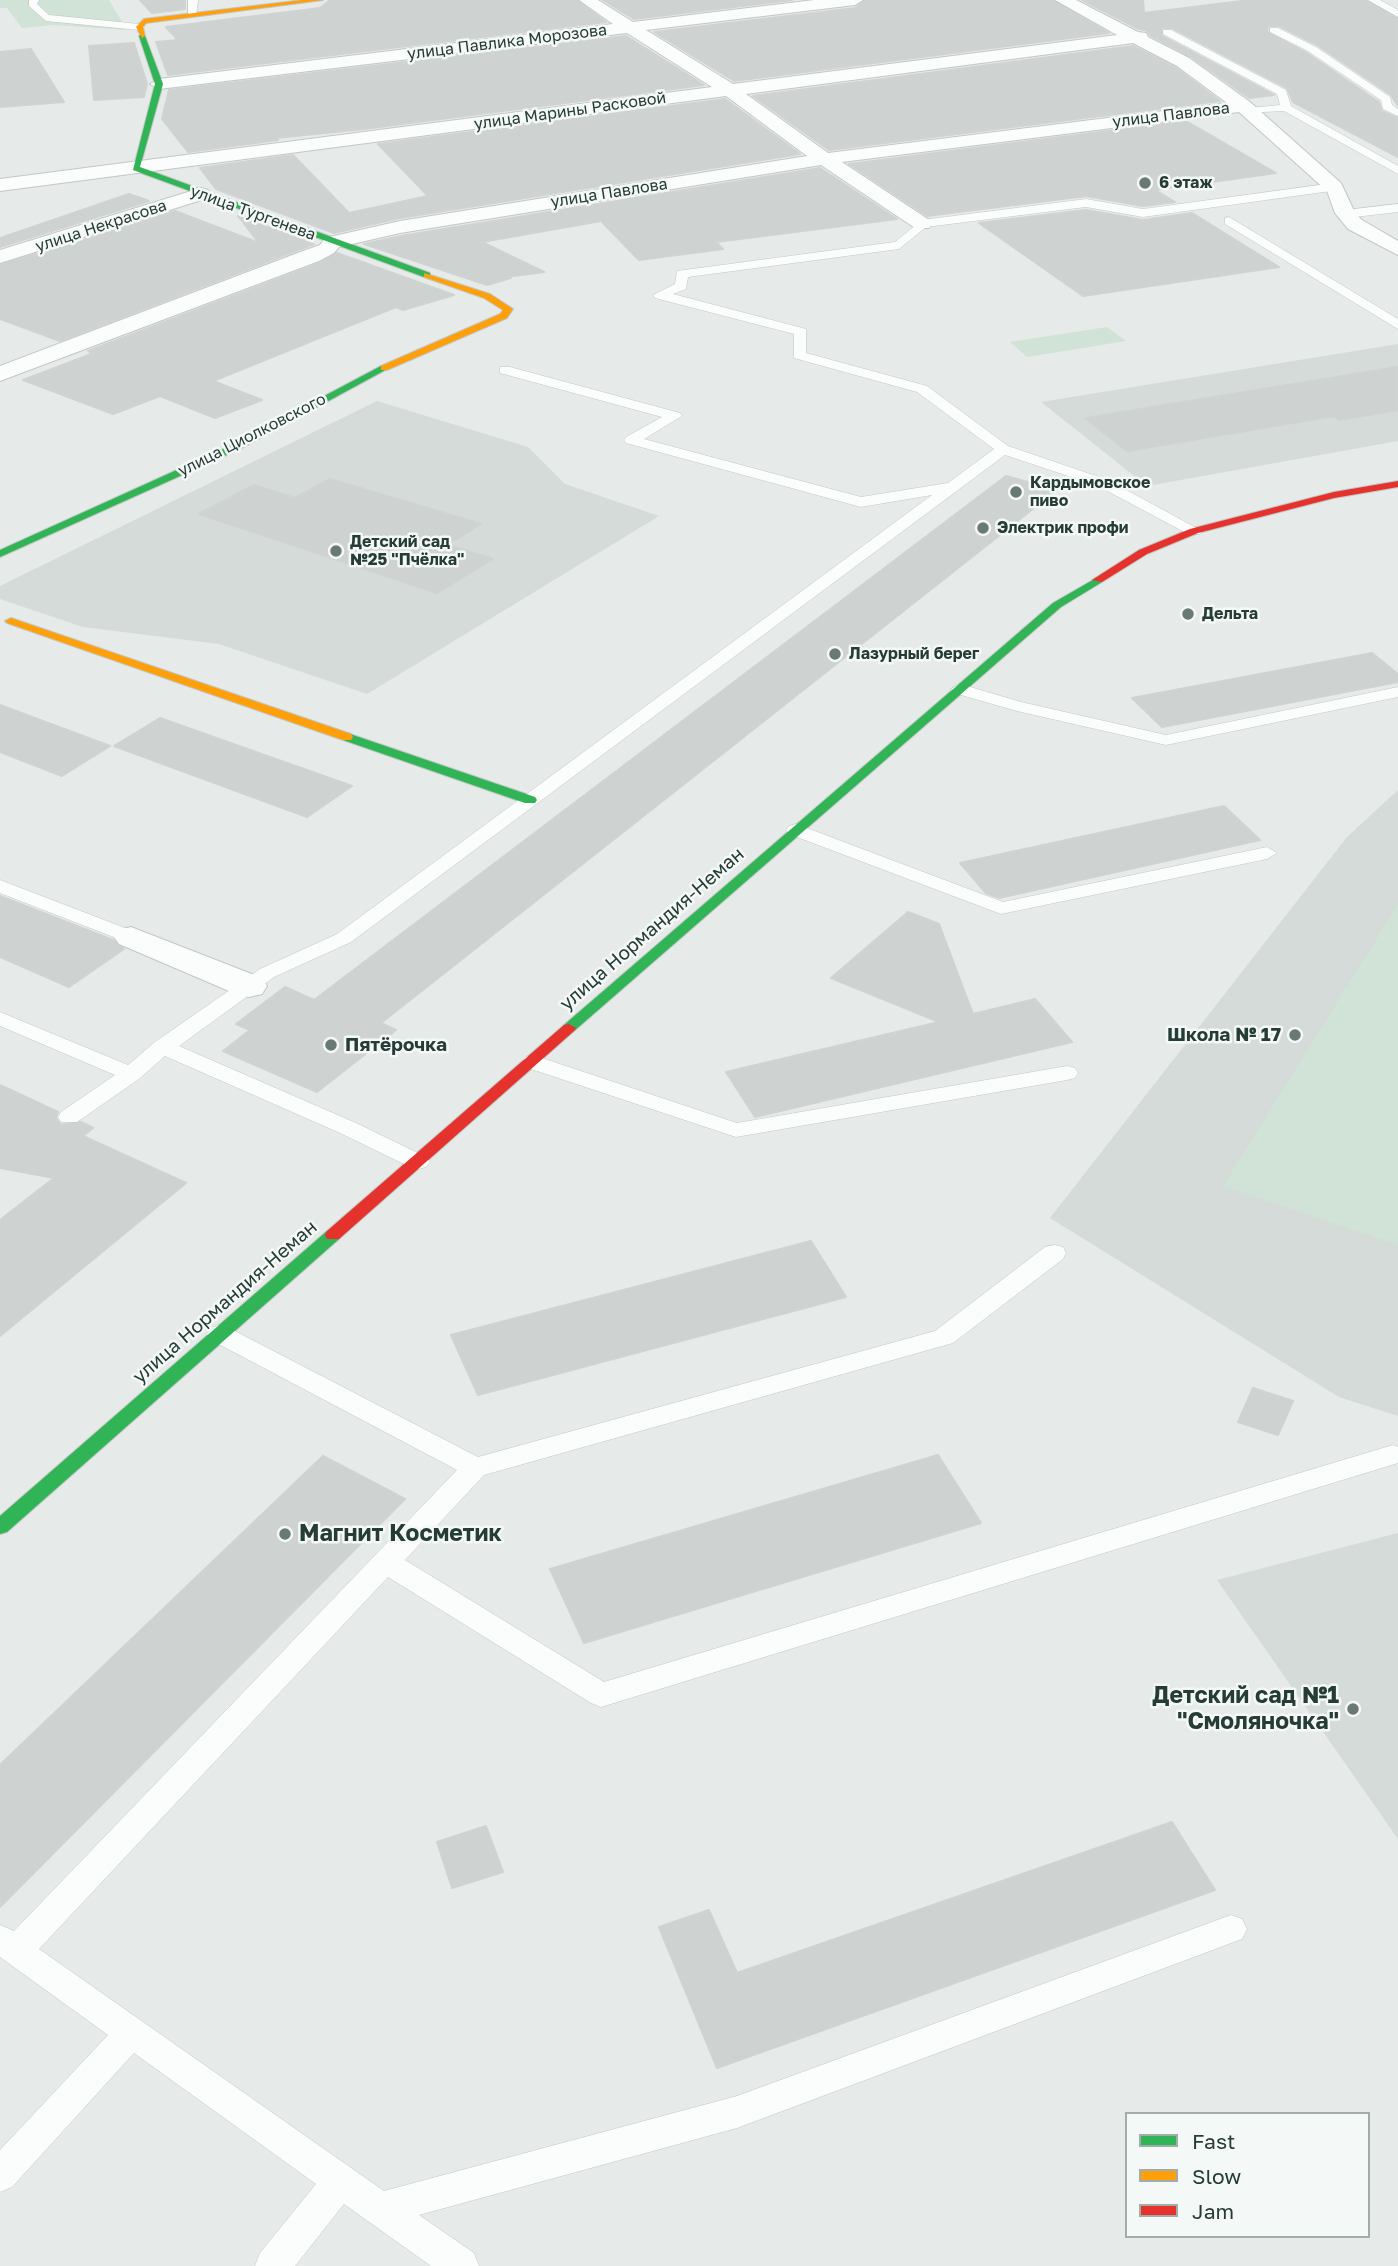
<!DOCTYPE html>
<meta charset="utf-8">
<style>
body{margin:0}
#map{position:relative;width:1398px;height:2266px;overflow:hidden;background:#e6eae8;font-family:"Golos Text",sans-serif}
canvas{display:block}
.legend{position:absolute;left:1125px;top:2112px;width:245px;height:126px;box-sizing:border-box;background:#f4f9f7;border:2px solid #a1adaa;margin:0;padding:9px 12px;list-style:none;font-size:21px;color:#253c37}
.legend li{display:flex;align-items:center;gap:14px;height:35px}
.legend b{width:35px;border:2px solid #a1adaa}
</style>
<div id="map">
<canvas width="1398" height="2266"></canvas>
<ul class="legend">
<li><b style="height:9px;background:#30b455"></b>Fast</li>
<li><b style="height:9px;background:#ff9f0a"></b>Slow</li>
<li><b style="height:9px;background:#e5322d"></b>Jam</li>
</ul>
</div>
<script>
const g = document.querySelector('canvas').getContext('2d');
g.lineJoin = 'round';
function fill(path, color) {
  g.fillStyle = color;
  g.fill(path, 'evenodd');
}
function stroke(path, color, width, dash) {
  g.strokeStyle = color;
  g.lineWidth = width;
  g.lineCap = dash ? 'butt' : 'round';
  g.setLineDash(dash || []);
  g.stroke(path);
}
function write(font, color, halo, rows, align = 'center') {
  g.font = font + ' "Golos Text",sans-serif';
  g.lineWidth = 5;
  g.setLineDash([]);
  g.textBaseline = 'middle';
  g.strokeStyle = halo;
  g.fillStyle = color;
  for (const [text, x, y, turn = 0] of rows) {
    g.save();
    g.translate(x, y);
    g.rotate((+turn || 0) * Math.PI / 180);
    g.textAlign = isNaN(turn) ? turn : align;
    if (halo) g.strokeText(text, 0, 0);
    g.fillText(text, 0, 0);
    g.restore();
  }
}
fill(new Path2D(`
 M1398 344V441L1147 486 1041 402Z
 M377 401 528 447 565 484 659 516 367 694 219 644 83 627 0 599V586Z
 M1398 790V1416L1339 1397 1050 1218 1347 837Z
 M1398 1533V1839L1217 1580Z`), '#d4dbd8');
fill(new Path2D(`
 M0 0H109L127 30 54 25 22 28 7 8H0Z
 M1107 327 1126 341 1027 357 1010 342Z
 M1398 904V1245L1223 1186Z`), '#d1e2d7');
const building = new Path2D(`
 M140 0H185V9L152 13Z
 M330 0H576L606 22 168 75 156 42 178 40 166 27 320 8Z
 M603 0H792L634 19Z
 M865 0H1053L1109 33 734 81 654 32 855 8Z
 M1082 0H1143L1144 13 1250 0H1366L1398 19V106L1391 95 1317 45 1279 26H1268L1267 32 1307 53 1379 102 1382 111 1398 118V157L1293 102 1287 88 1172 28H1161L1162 36 1274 95 1249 98 1190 56 1150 35 1146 30 1139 29Z
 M626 36 704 85 364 129 276 138 278 140 188 152 162 119 169 90Z
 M134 43 147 84 144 97 94 100 89 46Z
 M1133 46 1176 68 1220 101 829 150 753 96Z
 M31 49 64 102 0 107V52Z
 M725 99 800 154 400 218 334 233 216 189 200 168 293 155 349 213 428 196 378 144Z
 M1186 121 1276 173 1155 190 1175 202 1143 206 1086 196 927 216 849 164Z
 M820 168 897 219 716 242 723 249 639 260 601 221 482 242 544 272 506 277 511 278 487 285 364 244 401 236Z
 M129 194 149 201 0 247V238Z
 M1086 210 1143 220 1192 213 1279 267 1083 296 979 223Z
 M175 211 259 243 238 216 314 244 60 341 0 319V265Z
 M337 253 454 295 403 310 396 307 213 381 262 400 215 418 160 396 113 414 23 380 94 353 88 351 320 263Z
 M1398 367V410L1339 420 1334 416 1127 451 1085 418Z
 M1006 476 1057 490 381 1023 396 1030 317 1092 223 1051 250 1030 236 1024 285 987 314 1000Z
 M330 479 481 524 447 545 493 559 437 593 199 514 254 485 295 498Z
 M1372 653 1398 674V682L1162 727 1132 698Z
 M0 705 110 746 62 776 0 752Z
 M160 718 352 786 307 817 114 746Z
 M1224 806 1260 840 999 898 986 893 960 863Z
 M0 896 113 940 124 949 69 987 0 957Z
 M908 912 939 924 973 1014 1035 999 1072 1042 755 1117 726 1072 939 1022 831 978Z
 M0 1085 58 1112 56 1118 61 1125 81 1122 93 1128 83 1136 186 1183 0 1336V1220L54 1178 0 1168Z
 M811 1241 846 1297 478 1395 451 1335Z
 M1253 1388 1293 1401 1278 1435 1238 1422Z
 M938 1455 981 1523 584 1643 550 1569Z
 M323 1456 405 1499 0 1907V1765Z
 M1172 1822 1215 1890 717 2068 659 1927 709 1910 737 1973Z
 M486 1826 503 1872 452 1888 437 1842Z`);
fill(building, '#ced3d1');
stroke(building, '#cfd3d1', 2);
const lane = new Path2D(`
 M29 0H39L37 4 49 15 139 24 144 27 139 30 46 21 29 6Z
 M188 0H198L196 16 188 14Z
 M1368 0H1380L1398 10V17Z
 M1270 28H1278L1316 47 1390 97 1392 105 1398 109V116L1383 109 1381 100 1308 51 1270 32Z
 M1163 30H1171L1286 90 1291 106 1398 166V174L1284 111 1245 113V109L1249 108 1280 105 1277 94 1163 34Z
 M1334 183 1340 187 1338 190 1143 217 1086 207 926 227 899 249 688 277 686 289 673 294 806 329V353L927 386 1008 446 1108 480 1202 531 1200 534H1188L1098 486 1005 455 351 942 274 977 179 1046 356 1123 426 1157 430 1162 426 1167 418 1169 410 1167 340 1133 165 1056 139 1079 77 1122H61L58 1117 61 1112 115 1075 0 1026V1012L128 1065 155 1042 260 969 337 934 932 495 861 507 626 443 624 440 626 437 662 417 500 373V367H510L680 413 682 416 644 439 861 497 948 483 994 449 917 392 794 358V334L655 298 653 295 675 284 677 271 895 242 922 220 1086 199 1143 209Z
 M1398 204V212L1346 218 1340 214 1346 210Z
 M1229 217 1398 319V329L1225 224V218Z
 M960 684 1021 702 1166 735 1398 687V697L1166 745 1017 711 954 693 951 689Z
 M796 824 1003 902 1267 847 1277 853 1267 859 1001 914 789 834 786 830 789 826Z
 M0 880 138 933 141 937 138 941H124L0 893Z
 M533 1055 737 1123 1067 1066 1075 1068 1078 1073 1075 1078 1067 1080 736 1137 525 1067 522 1062 525 1057Z
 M1054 1245 1063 1247 1066 1253 1063 1259 953 1343 484 1475 405 1560 604 1682 1393 1445 1398 1447V1463L601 1707 591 1703 388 1577 39 1949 384 2191 737 2096 1231 1915 1242 1919 1247 1929 1242 1939 737 2128 419 2215 474 2253 479 2266H431L344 2204 295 2266H255L260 2253 316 2184 134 2053 12 2187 0 2192V2150L108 2035 0 1957V1925L14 1931 457 1470 211 1340 207 1334 211 1328 220 1325 229 1328 478 1457 935 1331 1045 1247Z`);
const street = new Path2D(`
 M579 0H598L633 22 814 0H863L855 5 646 30 733 84 1117 35 1055 0H1076L1138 32 1146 33 1148 37 1189 58 1250 102 1341 183 1355 213 1362 220 1398 241V255L1348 229 1335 213 1327 191 1239 112 842 162 929 220 932 224 929 228H915L821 165 400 233 339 247 334 253 319 261 0 381V366L303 251 320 245 325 238 400 221 807 156 726 96 0 191V179L712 87 627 33 159 89 150 84 159 79 613 24ZM1133 43 1177 66 1227 103 828 153 746 94Z
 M201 188 208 190 211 194 208 198 0 263V250Z
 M131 927 262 978 267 986 262 994 249 997 236 994 119 944 114 937 119 930Z`);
const fast = new Path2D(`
 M142 34 145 36 163 84 140 167 430 273V277H424L133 170 155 84 139 36Z
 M381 366 389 368 240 449 0 557V550L232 445Z
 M1098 577 1102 578V582L1061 607 574 1031H564L562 1028 564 1025 1053 603Z
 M347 733 535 797 537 800 535 803H525L343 740 341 737Z
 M333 1230 339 1231 341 1235 339 1239 7 1532 0 1534V1516L327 1231Z`);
const slow = new Path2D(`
 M303 0H323L146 23 143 27 145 36 142 38 136 27 144 19Z
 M424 273 490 294 513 309 507 318 387 370H381V366L500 314 503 310 484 298 424 277Z
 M11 618 351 734 353 737 351 740H343L7 623 5 621Z`);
const jam = new Path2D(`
 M1398 481V487L1334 498 1198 533 1147 554 1102 582 1092 580 1139 550 1190 529 1334 492Z
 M569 1024 576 1028 574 1031 339 1239H327L325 1235 327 1231 564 1025Z`);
stroke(lane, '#c3c7c5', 1);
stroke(street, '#c3c7c5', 2);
stroke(fast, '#c1c7c5', 2);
stroke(slow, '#c1c7c5', 2);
stroke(jam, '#c1c7c5', 2);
fill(lane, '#fbfcfc');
fill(street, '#fbfcfc');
fill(fast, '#30b455');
fill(slow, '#ff9f0a');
fill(jam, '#e5322d');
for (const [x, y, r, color] of [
 [1145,183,7,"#697975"],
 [1016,492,7,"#697975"],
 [983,528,7,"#697975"],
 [336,551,7,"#697975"],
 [1188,614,7,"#697975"],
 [835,654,7,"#697975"],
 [1295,1035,7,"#697975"],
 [331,1045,7,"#697975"],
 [285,1534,7,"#697975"],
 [1353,1709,7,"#697975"]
]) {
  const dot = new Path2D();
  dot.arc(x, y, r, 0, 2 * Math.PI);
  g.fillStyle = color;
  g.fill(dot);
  stroke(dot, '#f4f9f7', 2.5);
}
write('16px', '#253c37', '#f4f9f7', [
 ["улица Павлика Морозова",507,42,-7],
 ["улица Марины Расковой",570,111,-8],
 ["улица Павлова",1171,115,-7],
 ["улица Павлова",609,193,-9],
 ["улица Тургенева",253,213,20],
 ["улица Некрасова",101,226,-18],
 ["улица Циолковского",252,435,-27]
]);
write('bold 16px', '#253c37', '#f4f9f7', [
 ["6 этаж",1159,183],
 ["Кардымовское",1030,483],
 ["пиво",1030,501],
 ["Электрик профи",997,528],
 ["Детский сад",350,542],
 ["№25 \"Пчёлка\"",350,560],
 ["Дельта",1202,614],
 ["Лазурный берег",849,654]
], 'left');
write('19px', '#253c37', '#f4f9f7', [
 ["улица Нормандия-Неман",652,929,-41],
 ["улица Нормандия-Неман",225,1302,-41]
]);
write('bold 19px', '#253c37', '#f4f9f7', [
 ["Школа № 17",1281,1035],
 ["Пятёрочка",345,1045,"left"]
], 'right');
write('bold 23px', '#253c37', '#f4f9f7', [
 ["Магнит Косметик",299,1534],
 ["Детский сад №1",1339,1696,"right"],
 ["\"Смоляночка\"",1339,1722,"right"]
], 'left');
</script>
